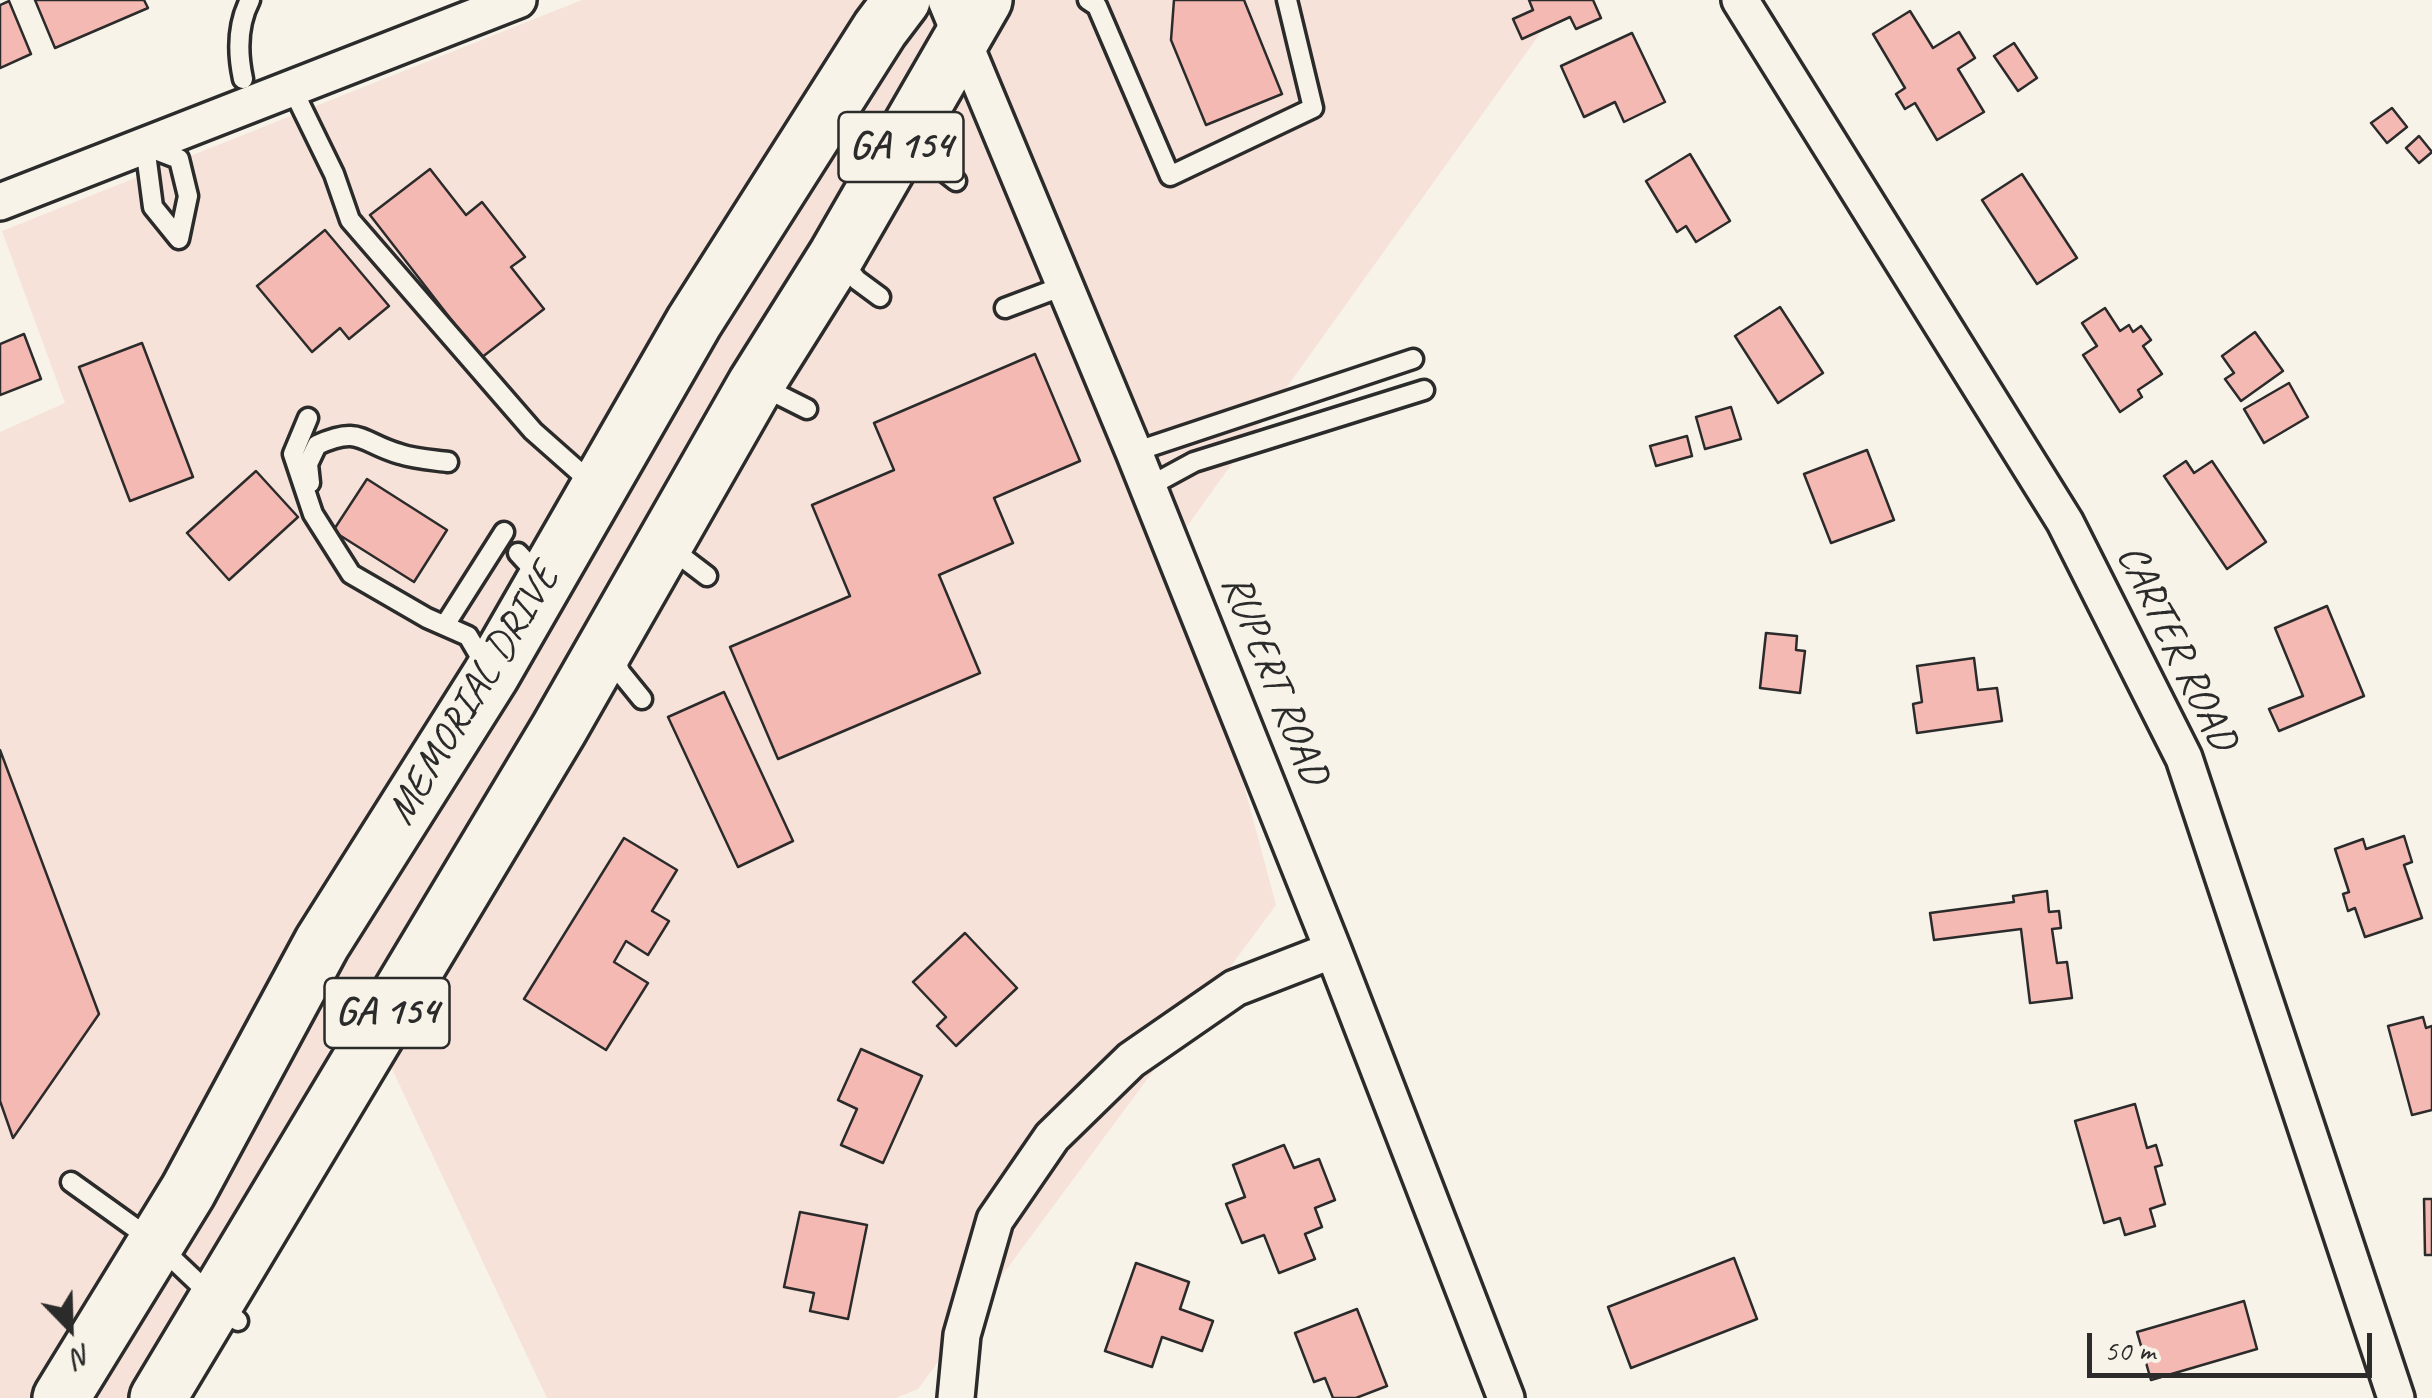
<!DOCTYPE html>
<style>
body{margin:0}
#map{position:relative;width:2432px;height:1398px;overflow:hidden;background:#f7f3e8;font-family:Caveat,sans-serif}
canvas{display:block}
.north{position:absolute;left:20px;top:1278px;width:100px;height:100px;-webkit-text-stroke:8px #f7f3e8;paint-order:stroke;rotate:157deg;font-size:28px;font-weight:700;line-height:40px;text-align:center;color:#2b2b2b}
.north::after{content:'';display:block;margin:auto;width:35px;height:45px;background:#2b2b2b;clip-path:polygon(50% 0,100% 100%,50% 72%,0 100%)}
.scale{position:absolute;left:2087px;top:1333px;width:285px;height:45px;box-sizing:border-box;border:5px solid #2b2b2b;border-top:0;padding-left:12px;font-size:30px;line-height:35px;white-space:nowrap;color:#2b2b2b;-webkit-text-stroke:8px #f7f3e8;paint-order:stroke}
</style>
<div id="map">
<canvas width="2432" height="1398"></canvas>
<div class="north">N</div>
<div class="scale">50 m</div>
</div>
<script>
const g = document.querySelector('canvas').getContext('2d');
g.lineJoin = 'round';
function fill(path, color) {
  g.fillStyle = color;
  g.fill(path, 'evenodd');
}
function stroke(path, color, width, dash) {
  g.strokeStyle = color;
  g.lineWidth = width;
  g.lineCap = dash ? 'butt' : 'round';
  g.setLineDash(dash || []);
  g.stroke(path);
}
function write(font, color, halo, rows, align = 'center') {
  g.font = font + ' Caveat,sans-serif';
  g.lineWidth = 9;
  g.setLineDash([]);
  g.textBaseline = 'middle';
  g.strokeStyle = halo;
  g.fillStyle = color;
  for (const [text, x, y, turn = 0] of rows) {
    g.save();
    g.translate(x, y);
    g.rotate((+turn || 0) * Math.PI / 180);
    g.textAlign = isNaN(turn) ? turn : align;
    if (halo) g.strokeText(text, 0, 0);
    g.fillText(text, 0, 0);
    g.restore();
  }
}
fill(new Path2D(`
 M582 0H1564L1178 539 1276 905 918 1389 896 1398H547L376 1035 147 1398H0V432L65 403 2 231Z`), '#f6e2d8');
const building = new Path2D(`
 M35 0H144L148 8 55 48Z
 M1174 0H1244L1282 94 1206 125 1171 40Z
 M1529 0H1593L1601 18 1576 29 1570 17 1522 39 1513 19 1533 10Z
 M9 1 31 54 0 68V5Z
 M1910 11 1933 48 1959 32 1975 58 1958 69 1984 112 1937 140 1915 103 1905 109 1896 94 1905 88 1873 34Z
 M1632 33 1665 102 1624 122 1615 102 1584 117 1561 66Z
 M2014 43 2037 78 2018 91 1994 56Z
 M2392 108 2407 127 2387 143 2371 123Z
 M2419 136 2432 152 2419 163 2406 148Z
 M1690 154 1730 221 1696 242 1686 226 1677 232 1646 181Z
 M430 169 466 215 482 202 525 257 511 267 544 309 481 358 370 215Z
 M2022 174 2077 258 2037 284 1982 200Z
 M325 230 389 306 349 339 340 328 312 352 257 286Z
 M1780 307 1823 373 1778 403 1735 336Z
 M2105 308 2120 331 2129 325 2133 332 2141 326 2151 340 2143 346 2162 374 2138 390 2142 397 2120 412 2083 355 2097 346 2082 323Z
 M2255 332 2283 371 2241 401 2225 379 2234 373 2222 356Z
 M24 334 41 379 0 395V344Z
 M142 343 193 477 130 501 79 367Z
 M1035 354 1080 461 994 498 1013 543 939 575 980 673 778 759 730 647 850 596 812 505 894 470 874 423Z
 M2289 383 2308 417 2264 443 2244 409Z
 M1731 407 1741 439 1705 449 1696 417Z
 M1687 436 1692 456 1656 466 1650 446Z
 M1867 450 1894 520 1831 543 1804 474Z
 M2186 461 2194 473 2212 461 2266 542 2227 569 2164 476Z
 M256 471 298 517 229 580 187 533Z
 M367 479 447 530 414 582 333 531Z
 M2327 606 2364 696 2279 731 2269 709 2303 696 2275 628Z
 M1766 633 1797 636 1796 650 1805 651 1800 693 1760 688Z
 M1974 658 1978 690 1997 688 2002 721 1917 733 1913 704 1922 702 1917 666Z
 M724 692 793 841 738 867 668 717Z
 M0 750 99 1014 13 1138 0 1101Z
 M2404 836 2412 862 2404 865 2422 918 2365 937 2355 908 2348 911 2343 894 2349 892 2335 849 2363 839 2366 849Z
 M624 838 677 870 652 911 669 921 648 955 626 941 614 962 648 983 606 1050 524 999Z
 M2047 891 2049 912 2059 911 2061 928 2052 929 2057 963 2067 962 2072 998 2030 1003 2021 929 1934 940 1930 913 2014 902 2013 896Z
 M965 933 1017 988 956 1046 937 1026 946 1017 913 982Z
 M2423 1017 2426 1028 2432 1026V1110L2412 1115 2388 1026Z
 M861 1049 922 1076 883 1163 841 1145 857 1109 838 1100Z
 M2135 1104 2147 1148 2156 1145 2162 1165 2155 1167 2165 1204 2150 1209 2155 1226 2125 1235 2120 1218 2104 1223 2075 1121Z
 M1284 1145 1294 1168 1319 1159 1335 1200 1315 1208 1322 1227 1305 1234 1315 1259 1279 1273 1264 1235 1242 1243 1226 1204 1245 1197 1233 1165Z
 M2424 1199H2432V1255H2425Z
 M800 1212 867 1225 848 1319 810 1311 814 1293 784 1287Z
 M1734 1258 1757 1319 1631 1368 1608 1307Z
 M1136 1263 1189 1282 1180 1309 1213 1321 1202 1351 1162 1337 1152 1367 1105 1351Z
 M2244 1301 2257 1349 2151 1380 2137 1332Z
 M1357 1309 1387 1386 1356 1398H1333L1325 1378 1314 1382 1295 1333Z`);
fill(building, '#f5b9b3');
stroke(building, '#2b2b2b', 2.5);
const lane = new Path2D(`
 M1088 0 1097 6 1170 176 1313 108 1287 0
 M243 79C237 51 237 25 250 0
 M292 88 334 174 350 220 533 431 594 485
 M909 144 956 181
 M145 146 179 159 188 196 179 239 153 207Z
 M841 260 857 280 880 297
 M1005 308 1066 285
 M761 386 807 409
 M308 418 293 454 313 514 351 574 427 618 468 636 485 665
 M1134 452 1413 359
 M310 483 308 464 317 445C361 425 361 443 400 454 415 459 433 460 448 462
 M1148 487 1194 462 1424 390
 M669 547 707 576
 M518 553 540 577
 M445 625 504 532
 M614 653 620 672 642 699
 M71 1182 156 1243 238 1321`);
const street = new Path2D(`
 M946 0 1134 452 1333 950 1506 1398
 M1740 0 2065 522 2184 758 2396 1398
 M0 202 518 0
 M956 1398 962 1335 995 1220 1052 1137 1131 1060 1235 988 1333 950`);
const primary = new Path2D(`
 M61 1398 188 1191 322 943 491 675 694 322 880 29 902 0
 M158 1398 559 729 756 384 837 255 984 0`);
stroke(lane, '#2b2b2b', 25);
stroke(street, '#2b2b2b', 42);
stroke(primary, '#2b2b2b', 62);
stroke(lane, '#f7f3e8', 18);
stroke(street, '#f7f3e8', 35);
stroke(primary, '#f7f3e8', 55);
for (const [x, y, w] of [
 [901,147,125],
 [387,1013,125]
]) {
  const box = new Path2D();
  box.roundRect(x - w / 2, y - 35, w, 70, 8);
  g.fillStyle = '#f7f3e8';
  g.fill(box);
  stroke(box, '#2b2b2b', 2.5);
}
write('bold 40px', '#2b2b2b', null, [
 ["GA 154",901,147],
 ["GA 154",387,1013]
]);
write('42px', '#2b2b2b', '#f7f3e8', [
 ["CARTER ROAD",2176,648,64],
 ["RUPERT ROAD",1274,680,68],
 ["MEMORIAL DRIVE",474,695,-59]
]);
</script>
